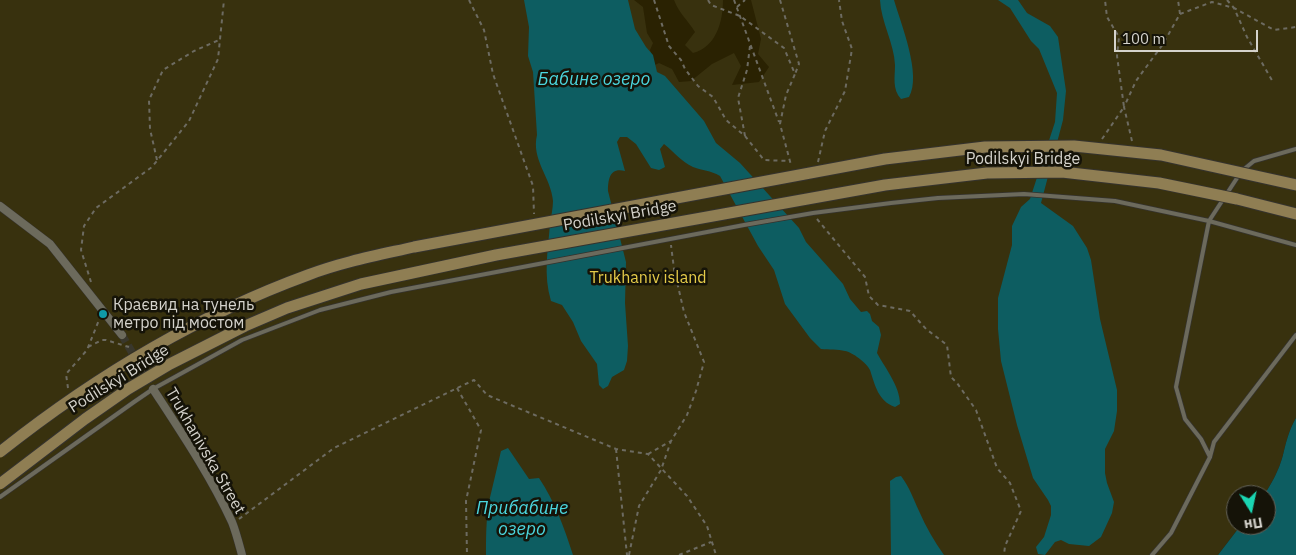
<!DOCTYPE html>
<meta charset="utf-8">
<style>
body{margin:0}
#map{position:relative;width:1296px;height:555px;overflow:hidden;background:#1e1c10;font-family:"IBM Plex Sans",sans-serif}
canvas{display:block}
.north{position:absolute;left:1226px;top:485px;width:50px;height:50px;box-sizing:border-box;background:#151308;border:1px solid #626056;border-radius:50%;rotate:170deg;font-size:14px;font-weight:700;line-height:20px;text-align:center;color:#d5d3cc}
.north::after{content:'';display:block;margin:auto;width:18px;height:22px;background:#1ad5b2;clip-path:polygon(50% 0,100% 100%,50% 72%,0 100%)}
.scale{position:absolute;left:1114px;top:30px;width:144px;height:22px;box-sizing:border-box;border:2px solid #d5d3cc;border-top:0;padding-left:6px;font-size:15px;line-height:18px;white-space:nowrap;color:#d5d3cc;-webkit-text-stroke:4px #151308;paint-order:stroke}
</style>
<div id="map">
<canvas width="1296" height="555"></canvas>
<div class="north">Пн</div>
<div class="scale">100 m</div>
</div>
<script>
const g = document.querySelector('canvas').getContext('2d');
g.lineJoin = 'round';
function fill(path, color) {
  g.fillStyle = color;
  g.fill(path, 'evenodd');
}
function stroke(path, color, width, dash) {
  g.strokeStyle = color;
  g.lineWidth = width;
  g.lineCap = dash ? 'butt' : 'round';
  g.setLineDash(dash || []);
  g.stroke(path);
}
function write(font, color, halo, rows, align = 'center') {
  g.font = font + ' "IBM Plex Sans",sans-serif';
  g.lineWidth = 5;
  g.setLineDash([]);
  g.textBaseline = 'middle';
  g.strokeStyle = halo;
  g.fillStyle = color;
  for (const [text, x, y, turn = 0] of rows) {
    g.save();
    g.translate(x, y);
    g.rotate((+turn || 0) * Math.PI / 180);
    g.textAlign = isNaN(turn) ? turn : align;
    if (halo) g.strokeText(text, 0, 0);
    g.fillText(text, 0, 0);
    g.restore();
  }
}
fill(new Path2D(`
 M0 0H1296V418C1289 430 1286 442 1283 455 1279 470 1272 483 1264 495H1236V525H1241L1218 555H0Z`), '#38310e');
fill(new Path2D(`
 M634 0H674C680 15 687 19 695 32L685 45 693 53C716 47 723 22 723 0H751L761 39 758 54 769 67 759 82 732 85 741 66 734 53 712 64 691 81 679 82 672 69 659 63 655 65 650 50 653 43 647 33 643 7Z`), '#2a2202');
fill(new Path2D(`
 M524 0H628L635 29 646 47 653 55 657 72 665 76 704 121 716 143 740 163 799 228 806 242 843 284 850 299 861 312 867 311 870 314 872 321 879 327 881 335 877 353C885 368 900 386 900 404L895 407C878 401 875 385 870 370 867 363 852 352 845 351 838 349 829 350 821 349L810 338 785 304 774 270 758 246 720 176C710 170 703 171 693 167 681 161 675 153 664 144L660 149 665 167 659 170 651 168 636 144 627 137H620L617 142 625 171C610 167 608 179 608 191L626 262 625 303 628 346 627 361 624 370 612 377 608 386 603 389 599 385 597 364 581 341 573 322 562 305 551 301C543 275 548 250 550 224 551 217 553 208 553 201 551 177 531 160 537 135L533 72 528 56 529 27Z
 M880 0H894C901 24 922 75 909 97L901 99C892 89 895 77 895 65 894 43 881 22 880 0Z
 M998 0H1018L1027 13 1050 26 1058 37 1066 91 1063 120 1041 203 1073 226 1087 248 1091 260 1100 319 1117 390V411L1114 431 1105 449V473L1107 483 1114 502 1112 513 1101 537 1089 546 1069 544 1061 540 1055 542 1045 555 1038 554 1036 547 1044 537 1051 515V506L1048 500 1033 478 1017 425 1001 361 998 329V298L1012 245V226L1021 207 1030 199 1055 122 1057 93 1039 49 1031 41 1010 8Z
 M1296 418V555H1218L1241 525H1266V495H1264C1272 483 1279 470 1283 455 1286 442 1289 430 1296 418Z
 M508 448 529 479 539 478C555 502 564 527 573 555H486C486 533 486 511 492 489 495 476 498 464 501 451Z
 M901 476C910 488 913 498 919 511 926 527 934 541 944 555H891L890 481 896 477Z`), '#0d5d61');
stroke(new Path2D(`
 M122 335 153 389`), '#39372c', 8, [8, 4]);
const lane = new Path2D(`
 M1243 170 1254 161 1296 149
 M1210 457 1201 439 1185 419 1176 387 1209 221 1296 245
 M0 497 134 402 153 389 242 340 320 310 391 292 744 225 813 213 891 203 938 198 1024 194 1115 201 1209 221 1239 175
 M1152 555 1171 533 1210 457 1214 442 1296 335`);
const street = new Path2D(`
 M0 206 50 244 122 335
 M153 389C181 432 210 475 232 522 236 532 239 544 242 555`);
stroke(lane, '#35332e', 5.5);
stroke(street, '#35332e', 9);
stroke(new Path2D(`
 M469 0 484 30 493 74 533 186 534 214
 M654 0 669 46 681 60 685 69 698 86 713 97 726 120 745 136 764 160 789 161
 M708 0 711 5 740 16 784 48 795 74 786 95 780 124 791 165
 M734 0 779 122
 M780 0 799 64 795 74
 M1227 0 1234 8 1247 37 1273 82
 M737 7 745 0
 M1180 14 1212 2 1234 8 1274 30 1296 27
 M745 136 738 98 747 70 750 46
 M1102 139 1124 107 1117 56 1119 37 1107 17 1105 0
 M1132 141 1124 107 1136 81 1163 44 1180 14 1178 0
 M157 160 150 129 149 100 163 70 194 51 219 40
 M818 162 825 131 845 91 852 49 842 21 839 0
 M817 219 865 277 869 296 878 305 910 311 926 329 947 345 951 377 957 383 976 410 997 468 1010 483 1021 511 1005 546 1004 555
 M91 282 81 250 84 226 96 208 152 167 189 121 218 59 224 0
 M88 347 102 340H106L129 347
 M68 388 66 374 87 350 99 320
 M457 388 481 430 466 501 467 555
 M616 449 627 555
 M648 454 671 441 687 415 696 391 704 362 684 312 674 269 671 245
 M239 519 334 448 474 380 487 395 616 449 648 454 687 496 707 526 716 555
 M629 555 639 506 661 470 671 441
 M679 555 711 542`), '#6d6b61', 2, [4, 4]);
stroke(lane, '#6c6a5c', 4);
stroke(street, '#6c6a5c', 8);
const secondaryBridge = new Path2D(`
 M0 452C93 378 196 316 308 275 342 262 379 255 414 247L885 159 985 147 1074 146 1161 155 1296 185
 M0 484 85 419 128 389 170 364 245 326 287 308 361 284 496 255 885 185 987 173 1062 172 1159 183 1237 199 1296 214`);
stroke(secondaryBridge, '#35332e', 13, []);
stroke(secondaryBridge, '#8f7e53', 11);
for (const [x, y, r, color] of [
 [103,314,5,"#0f9aa8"]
]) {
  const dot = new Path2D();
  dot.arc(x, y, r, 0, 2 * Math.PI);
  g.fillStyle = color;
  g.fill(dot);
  stroke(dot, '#151308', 2);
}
write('16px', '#d5d3cc', '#151308', [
 ["Podilskyi Bridge",1023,159],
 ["Podilskyi Bridge",620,216,-10],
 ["Podilskyi Bridge",119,379,-32],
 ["Trukhanivska Street",205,451,60]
]);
write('16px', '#e5cb49', '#151308', [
 ["Trukhaniv island",648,278]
]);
write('16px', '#d5d3cc', '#151308', [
 ["Краєвид на тунель",113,305],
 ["метро під мостом",113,323]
], 'left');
write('italic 18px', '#4bd7df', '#151308', [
 ["Бабине озеро",594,80],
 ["Прибабине",522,509],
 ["озеро",522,530]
]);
</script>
